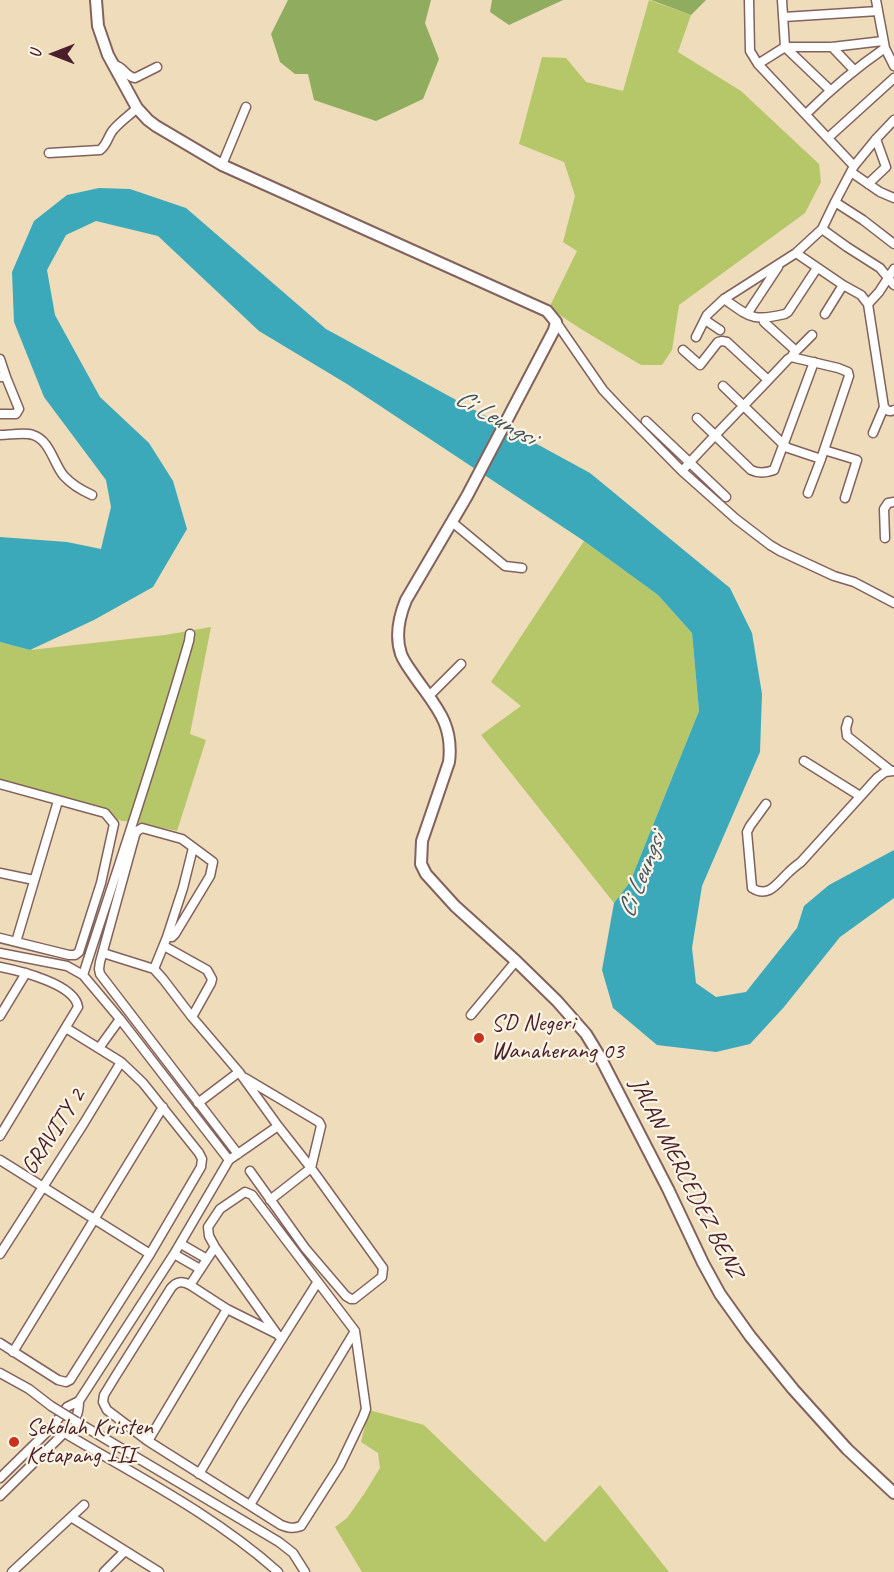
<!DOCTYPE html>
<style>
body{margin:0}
#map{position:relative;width:894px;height:1572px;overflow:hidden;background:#eedcba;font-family:Caveat,sans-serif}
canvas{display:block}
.north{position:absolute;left:24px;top:24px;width:60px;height:60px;-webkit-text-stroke:4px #fcf5e5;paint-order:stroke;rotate:270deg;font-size:16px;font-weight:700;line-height:24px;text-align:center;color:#4a1f2b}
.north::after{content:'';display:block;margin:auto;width:21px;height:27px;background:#4a1f2b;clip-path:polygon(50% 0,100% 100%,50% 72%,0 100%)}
</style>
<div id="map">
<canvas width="894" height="1572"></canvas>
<div class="north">U</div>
</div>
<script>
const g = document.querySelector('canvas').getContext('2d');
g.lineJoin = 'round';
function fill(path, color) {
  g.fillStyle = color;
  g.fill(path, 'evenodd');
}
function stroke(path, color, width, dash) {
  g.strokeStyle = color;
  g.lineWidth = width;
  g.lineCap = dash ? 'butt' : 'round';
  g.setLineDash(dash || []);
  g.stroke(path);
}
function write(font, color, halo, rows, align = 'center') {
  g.font = font + ' Caveat,sans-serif';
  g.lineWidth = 4.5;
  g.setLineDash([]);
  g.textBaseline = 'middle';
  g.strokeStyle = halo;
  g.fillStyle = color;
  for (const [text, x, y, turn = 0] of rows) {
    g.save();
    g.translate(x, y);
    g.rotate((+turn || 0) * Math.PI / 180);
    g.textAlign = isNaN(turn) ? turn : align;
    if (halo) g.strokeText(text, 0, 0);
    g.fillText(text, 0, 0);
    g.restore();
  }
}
fill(new Path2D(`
 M649 0 691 15 678 52 741 91 819 164 821 182 805 213 679 305 672 350 662 365H641L581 329 549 308 577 251 563 242 575 196 564 162 519 144 542 57 566 58 586 82 623 91Z
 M584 541 658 595 692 633 699 711 630 882 614 903 481 735 521 706 491 682Z
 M211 627 190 734 206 740 177 831 136 822 122 821 0 784V642L30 650 165 635Z
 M369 1410 424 1425 545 1542 600 1485 669 1572H362L335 1527 347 1518 364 1494 380 1468 378 1453 361 1442Z`), '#b6c76a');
fill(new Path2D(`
 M288 0H431L425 23 439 59 423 99 376 121 314 100 308 74H295L280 62 271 34Z
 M492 0H563L509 25 490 12Z
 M651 0H706L691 15Z`), '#90ac5e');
fill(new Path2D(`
 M99 188 130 189 186 208 326 329 590 473 730 588 752 633 762 694 760 752 702 886 692 948 696 983 716 997 746 992 797 928 804 906 829 885 894 850V898L840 937 784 1007 750 1044 716 1052 657 1045 613 1008 602 970 614 903 630 882 699 711 692 633 658 595 584 541 347 384 259 331 158 236 96 221 66 235 47 270 55 315 100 397 149 443 173 481 187 529 153 587 94 620 30 650 0 642V537L67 542 101 549 111 507 106 480 44 397 14 322 12 272 34 221 67 195Z`), '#3ba9ba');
const minor = new Path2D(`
 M749 0 750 51 758 64 854 166
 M876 0 885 48 894 66
 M784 17 878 11
 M832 47 854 70
 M758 64 785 47 782 0
 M114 65C125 67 124 76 135 78L157 67
 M830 90 785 47H832L883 41
 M806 114C831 89 856 68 885 48
 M829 137 894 78
 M49 153 100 150C108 144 108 135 114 129 121 121 130 115 137 108
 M222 165 246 107
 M851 172 880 192 894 198
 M868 184 886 167 876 139
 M835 202 854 166 876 139 894 120
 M822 229 835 202 863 220 894 244
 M796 253 843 285 861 295 868 304
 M894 269 879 292 868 304 884 407C887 411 890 412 894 410
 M724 299C750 317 752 322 785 314L788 312 817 268
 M747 314 778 267
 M825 314 843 285
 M705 320 720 330
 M556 322 603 390 618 406 682 471 736 519 770 545 780 551 834 576 854 582 894 603
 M764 322 796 351
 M696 337 707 315 724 299 796 253 822 229 847 247 880 268 894 285
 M683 350 700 365 718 342 722 341 727 342 768 380
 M793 354 812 335
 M0 359 6 377H0
 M0 414H16L19 409 6 377
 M697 418 751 470C759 474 766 473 774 470L814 362
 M646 421 726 497
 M873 433 884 407
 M0 435C10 435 24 432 33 435 50 440 54 465 64 476 72 485 81 490 92 495
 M824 450 857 460 845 498
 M682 471C716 433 753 397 788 359L791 357 838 368 848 372 849 376 821 459 788 448 784 445 723 386
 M808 493 821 459
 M452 522 505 566 522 568
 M885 538 884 509 888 503 894 502
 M429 696 461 664
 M848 721 846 728 847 736 891 771
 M804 761 860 796
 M0 784 105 813 114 824 101 883 79 952 75 955H69L0 938
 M766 804 750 826 747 832 752 888C769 899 778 882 789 872 793 868 797 865 801 862L877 778 885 772 894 771
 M0 873 34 880
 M167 937 183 888 193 848
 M16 942 58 801
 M164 946 207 970 212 979 211 983 192 1017
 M0 953 67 966 83 975 120 1019 229 1160
 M103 953 154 969 163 979 192 1017 239 1072 278 1126 311 1168 383 1268 382 1277 354 1299H351L346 1296 305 1248 250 1171
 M0 967C20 971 75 984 78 1007L0 1136
 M154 969 167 937H172L175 934 210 876 213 862 182 839 142 828 137 831 135 835 100 962 99 969 100 974 238 1154
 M83 975C119 864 157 753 189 641L190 634
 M471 1015 516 961
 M0 1016 26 973
 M99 1048 120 1019
 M245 1078 319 1122 321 1126 311 1168 270 1200
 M198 1103 239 1072
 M0 1160 150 1254
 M181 1244 207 1259
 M0 1254 84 1123 121 1062
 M174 1254 200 1269
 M190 1285 215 1247
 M277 1334 215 1247 209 1236 208 1227 220 1209 245 1192 252 1195 355 1331 366 1409 363 1417 340 1465 301 1526C293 1529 289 1528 281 1525L148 1441 107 1410 103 1402 104 1395 115 1377 171 1288C177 1281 182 1281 190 1285L227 1309 277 1334 282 1339
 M0 1343 58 1380 66 1382 70 1380 150 1254 201 1167 202 1159 199 1153 143 1083 121 1062 66 1028
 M13 1352 163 1107
 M0 1373 29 1389 51 1406
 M77 1422 279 1542 293 1553 305 1572
 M53 1426C129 1472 211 1512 278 1572
 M148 1441 227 1309
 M199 1474 240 1405 317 1283
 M0 1478 53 1426 67 1407 79 1401
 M0 1496 64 1433C74 1421 79 1417 79 1401L174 1254 229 1160 278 1126
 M250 1505 355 1331
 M71 1517 159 1572
 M12 1572 84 1505
 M104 1572 125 1551`);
const major = new Path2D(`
 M96 0 98 26 108 55 137 108 148 120 156 126 222 165 547 311 556 322 554 330 467 496 406 600C399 617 395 636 401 654 404 662 409 668 413 674 434 705 454 722 449 762L422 841 421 864 426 874 455 906 516 961 557 1001 586 1034 600 1057 668 1189 703 1263 720 1294 750 1336 793 1389 847 1449 894 1493`);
stroke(minor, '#83615d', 11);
stroke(major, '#83615d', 14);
stroke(minor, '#fff', 8);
stroke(major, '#fff', 10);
const minorBridge = new Path2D(`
 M51 1406 77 1422`);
stroke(minorBridge, '#83615d', 11, []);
stroke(minorBridge, '#fff', 8);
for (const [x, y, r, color] of [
 [479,1038,6,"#c8321e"],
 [14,1442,6,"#c8321e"]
]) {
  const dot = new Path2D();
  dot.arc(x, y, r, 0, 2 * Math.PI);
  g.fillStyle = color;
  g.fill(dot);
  stroke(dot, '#fcf5e5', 2);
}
write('24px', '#4a1f2b', '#fcf5e5', [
 ["SD Negeri",491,1024],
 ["Wanaherang 03",491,1052],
 ["Sekolah Kristen",26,1428],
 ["Ketapang III",26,1456]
], 'left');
write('24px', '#4a1f2b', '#fcf5e5', [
 ["GRAVITY 2",54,1132,-57],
 ["JALAN MERCEDEZ BENZ",686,1178,63]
]);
write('italic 26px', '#445664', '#fcf5e5', [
 ["Ci Leungsi",495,418,30],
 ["Ci Leungsi",642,876,-68]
]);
</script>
